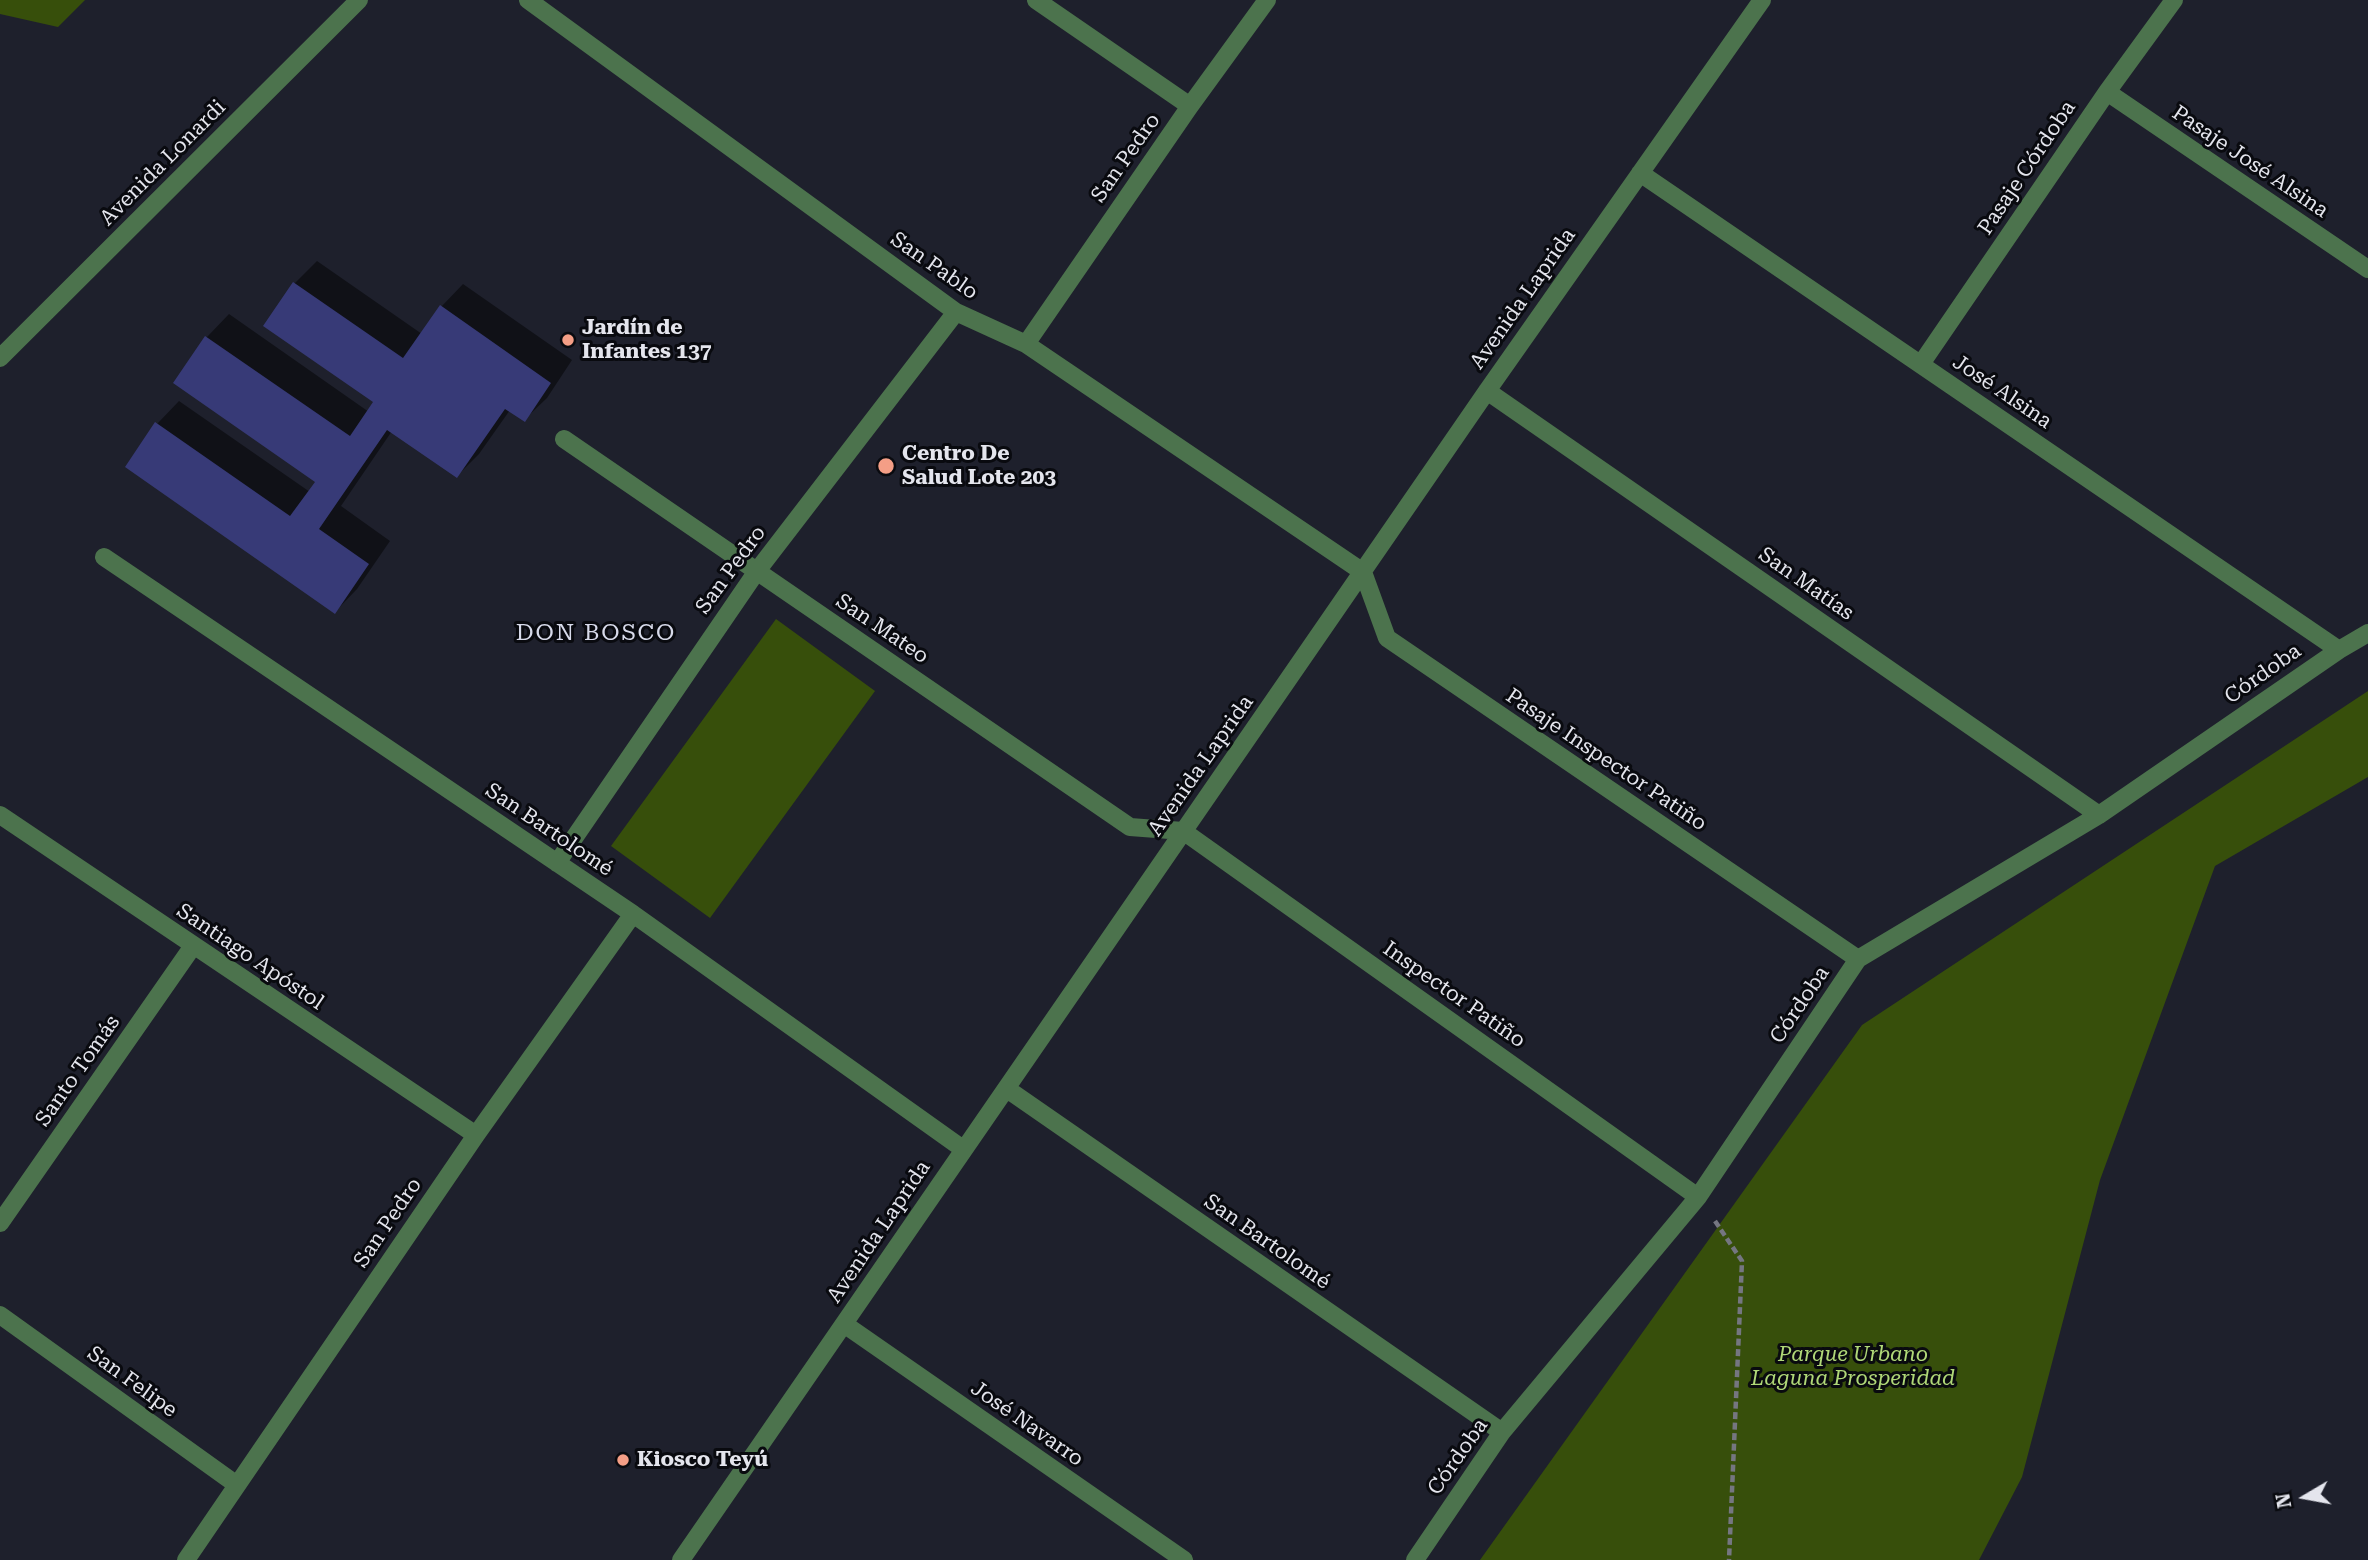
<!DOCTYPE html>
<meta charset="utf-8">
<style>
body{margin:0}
#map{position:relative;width:2368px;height:1560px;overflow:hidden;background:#1e202c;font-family:"Roboto Serif",serif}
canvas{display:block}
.north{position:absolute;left:2270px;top:1462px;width:70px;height:70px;-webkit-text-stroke:5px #090a0f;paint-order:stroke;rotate:260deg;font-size:19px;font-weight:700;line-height:28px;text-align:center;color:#e4e5ed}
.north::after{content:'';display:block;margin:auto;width:24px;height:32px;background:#e4e5ed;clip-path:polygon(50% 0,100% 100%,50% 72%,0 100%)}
</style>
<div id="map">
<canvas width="2368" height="1560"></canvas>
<div class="north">N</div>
</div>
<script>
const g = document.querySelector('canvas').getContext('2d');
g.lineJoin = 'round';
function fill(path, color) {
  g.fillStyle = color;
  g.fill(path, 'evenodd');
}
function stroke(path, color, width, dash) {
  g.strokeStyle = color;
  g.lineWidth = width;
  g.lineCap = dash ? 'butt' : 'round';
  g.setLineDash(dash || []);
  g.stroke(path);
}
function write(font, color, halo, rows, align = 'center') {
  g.font = font + ' "Roboto Serif",serif';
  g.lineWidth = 6;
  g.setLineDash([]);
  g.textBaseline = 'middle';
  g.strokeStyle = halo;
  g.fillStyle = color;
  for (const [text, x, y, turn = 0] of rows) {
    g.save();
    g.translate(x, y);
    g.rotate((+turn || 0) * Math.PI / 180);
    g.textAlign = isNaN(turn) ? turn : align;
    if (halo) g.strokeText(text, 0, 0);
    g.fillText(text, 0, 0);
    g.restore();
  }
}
fill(new Path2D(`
 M0 0H85L58 27 0 14Z
 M776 619 875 691 710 918 611 846Z
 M2368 691V777L2215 866 2100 1180 2022 1477 1979 1560H1480L1862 1025Z`), '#374f0b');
fill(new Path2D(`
 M317 261 422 334 441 307 463 284 572 360 547 398 524 420 510 410 479 454 457 476 392 431 341 506 390 541 357 589 335 612 157 424 179 401 310 492 317 482 176 382 207 337 229 314 369 412 376 402 266 325 295 283Z`), '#0007');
fill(new Path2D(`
 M293 282 403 358 440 305 551 383 525 422 505 409 457 478 387 430 319 529 369 564 335 614 125 467 155 422 290 516 315 482 173 383 205 336 350 436 373 402 263 326Z`), '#373a77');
stroke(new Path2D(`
 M1715 1221 1742 1261 1729 1560`), '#757681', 4.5, [7, 3.5]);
stroke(new Path2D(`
 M528 0 956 312 1026 344 1363 572 1387 638 1858 959
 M1036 0 1190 106
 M2107 92 2368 269
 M1640 173 2339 650
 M1026 344 1190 106 1267 0
 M0 358 359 0
 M1921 364 2107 92 2174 0
 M1487 391 2099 815
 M564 439 1130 827 1183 831 1698 1197
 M104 557 633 914 963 1149
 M0 815 476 1135
 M557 863 757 571 956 312
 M1007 1089 1502 1432
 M0 1223 193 946
 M0 1315 237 1485
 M844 1324 1184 1560
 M186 1560 476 1135 633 914
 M681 1560 1487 391 1762 0
 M1415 1560 1502 1432 1698 1197 1858 959 2099 815 2339 650 2368 633`), '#4c734d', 18);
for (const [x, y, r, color] of [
 [568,340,7,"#f49e86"],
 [886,466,9,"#f49e86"],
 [623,1460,7,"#f49e86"]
]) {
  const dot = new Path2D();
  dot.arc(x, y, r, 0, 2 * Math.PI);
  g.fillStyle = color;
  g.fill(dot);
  stroke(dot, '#090a0f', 2.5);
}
write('21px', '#e4e5ed', '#090a0f', [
 ["San Pedro",1126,158,-55],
 ["Pasaje José Alsina",2250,162,34],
 ["Avenida Lonardi",163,163,-45],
 ["Pasaje Córdoba",2027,168,-56],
 ["San Pablo",934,266,35],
 ["Avenida Laprida",1523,299,-55],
 ["José Alsina",2002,392,34],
 ["San Pedro",731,570,-54],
 ["San Matías",1806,584,35],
 ["San Mateo",882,629,34],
 ["Córdoba",2263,674,-35],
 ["Pasaje Inspector Patiño",1606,760,34],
 ["Avenida Laprida",1201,766,-55],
 ["San Bartolomé",549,830,34],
 ["Santiago Apóstol",250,957,34],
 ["Inspector Patiño",1454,995,35],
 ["Córdoba",1800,1005,-56],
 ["Santo Tomás",78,1071,-55],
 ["San Pedro",388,1223,-56],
 ["Avenida Laprida",879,1232,-56],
 ["San Bartolomé",1267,1242,35],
 ["San Felipe",132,1382,36],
 ["José Navarro",1027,1424,35],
 ["Córdoba",1458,1457,-55]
]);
write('bold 21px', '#e4e5ed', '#090a0f', [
 ["Jardín de",582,328],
 ["Infantes 137",582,352],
 ["Centro De",902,454],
 ["Salud Lote 203",902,478],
 ["Kiosco Teyú",637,1460]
], 'left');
write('italic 21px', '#b0d878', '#090a0f', [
 ["Parque Urbano",1853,1355],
 ["Laguna Prosperidad",1853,1379]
]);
g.letterSpacing = '2px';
write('23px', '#d7daea', '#090a0f', [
 ["DON BOSCO",596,633]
]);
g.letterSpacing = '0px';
</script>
